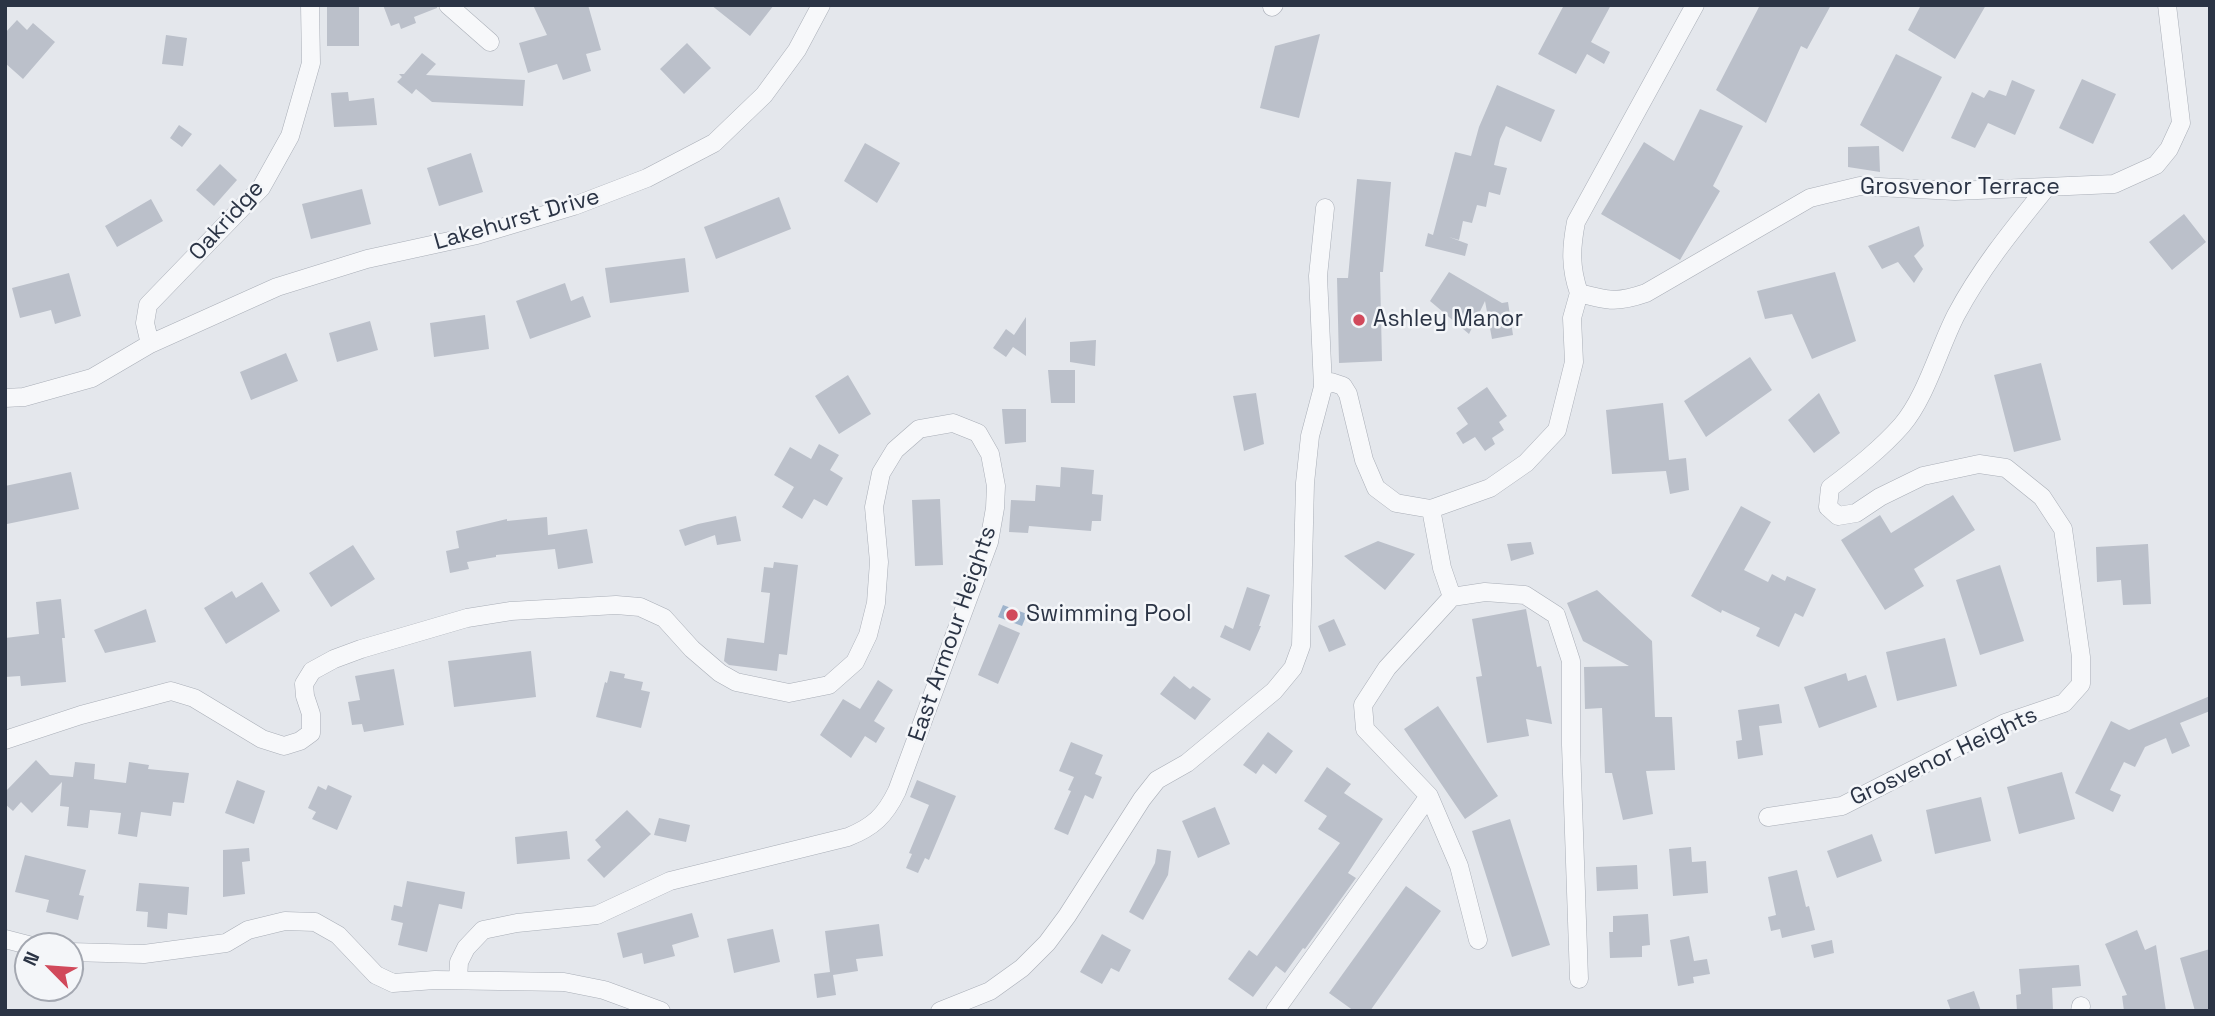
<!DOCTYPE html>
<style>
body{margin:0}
#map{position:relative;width:2215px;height:1016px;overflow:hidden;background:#e4e7ec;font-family:"Space Grotesk",sans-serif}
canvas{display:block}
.frame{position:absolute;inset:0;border:7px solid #2b3445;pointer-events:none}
.north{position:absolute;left:14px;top:932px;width:70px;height:70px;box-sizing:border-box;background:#f4f6f9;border:2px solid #a4a8b1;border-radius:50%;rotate:295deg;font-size:19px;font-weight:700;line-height:28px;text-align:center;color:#2b3445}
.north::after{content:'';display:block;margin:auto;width:24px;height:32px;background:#d1495b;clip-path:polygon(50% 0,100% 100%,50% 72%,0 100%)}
</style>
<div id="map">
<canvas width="2215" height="1016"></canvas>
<div class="frame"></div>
<div class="north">N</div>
</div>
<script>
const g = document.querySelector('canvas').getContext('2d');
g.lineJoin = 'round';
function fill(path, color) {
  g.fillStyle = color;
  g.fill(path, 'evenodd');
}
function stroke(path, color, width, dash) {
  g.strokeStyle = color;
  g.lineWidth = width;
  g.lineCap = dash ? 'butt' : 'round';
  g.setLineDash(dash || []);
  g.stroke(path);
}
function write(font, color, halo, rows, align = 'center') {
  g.font = font + ' "Space Grotesk",sans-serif';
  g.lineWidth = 5;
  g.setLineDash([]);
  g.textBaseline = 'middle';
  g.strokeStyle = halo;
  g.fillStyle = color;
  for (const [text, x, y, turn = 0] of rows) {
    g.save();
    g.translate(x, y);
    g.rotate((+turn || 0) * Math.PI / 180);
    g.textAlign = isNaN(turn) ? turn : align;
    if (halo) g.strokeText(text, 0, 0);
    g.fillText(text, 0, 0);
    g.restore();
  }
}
fill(new Path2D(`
 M1003 605 1027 614 1022 626 998 617Z`), '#9fb4cc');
fill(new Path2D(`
 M327 5H359V46H327Z
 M383 5H437V8L414 17 416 23 401 29 399 23 391 26Z
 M533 5H588L601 50 586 54 591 71 563 80 557 64 528 73 519 43 547 35Z
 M711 5H774L750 36Z
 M1564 5H1611L1591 42 1610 52 1604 64 1587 54 1576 74 1538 54Z
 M1760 5H1831L1807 49 1801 46 1766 123 1716 90Z
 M1921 5H1986L1955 59 1908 30Z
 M17 20 27 30 33 23 55 42 23 79 5 63V33Z
 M1320 34 1299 118 1260 108 1275 46Z
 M166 35 187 38 183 66 162 64Z
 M687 43 711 68 684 94 660 69Z
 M422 53 436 64 426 75 525 80 523 106 432 102 416 89 412 94 397 82 402 77 399 74H404Z
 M1896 54 1942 77 1903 152 1860 125Z
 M2082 79 2116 94 2093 144 2059 128Z
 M2012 80 2035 90 2015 135 1988 123 1975 148 1951 138 1972 92 1984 98 1989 90 2006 96Z
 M1497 85 1555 110 1541 142 1506 126 1500 139 1494 165 1507 168 1500 195 1489 192 1486 207 1477 205 1472 223 1463 221 1459 240 1449 237 1468 244 1465 256 1425 246 1428 233 1433 235 1455 152 1471 156 1479 127Z
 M348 92 349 101 374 98 377 125 334 127 331 93Z
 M1700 109 1743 126 1713 186 1720 191 1680 260 1601 214 1644 142 1674 161Z
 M179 125 192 134 182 147 170 138Z
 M865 143 900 163 877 203 844 181Z
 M1879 146 1880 172 1848 167V147Z
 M471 153 483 192 439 206 427 168Z
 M220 164 237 180 214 206 196 190Z
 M1357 179 1391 182 1383 272H1380L1382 361 1339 363 1337 278H1348Z
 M362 189 371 224 311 239 302 204Z
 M779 197 791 229 716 259 704 227Z
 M151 199 163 221 117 247 105 226Z
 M2184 214 2206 242 2172 270 2149 242Z
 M1919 226 1924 246 1914 256 1923 269 1914 283 1898 262 1882 269 1868 246Z
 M685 258 689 292 610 303 605 268Z
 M1449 272 1502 303 1508 302 1513 335 1492 339 1485 301 1469 334 1430 301Z
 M1835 272 1856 341 1812 359 1792 314 1765 319 1757 291Z
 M69 273 81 316 55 324 51 310 20 318 12 288Z
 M565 283 571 301 583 296 591 317 530 339 516 301Z
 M485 315 489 349 434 357 430 323Z
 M1026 317V356L1013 347 1006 357 993 348 1006 329 1014 335Z
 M370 321 378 350 337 362 329 333Z
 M1096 340 1095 366 1070 362V342Z
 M286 353 298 381 251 400 240 372Z
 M1750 357 1772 390 1706 437 1684 401Z
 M2041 363 2061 440 2014 452 1994 375Z
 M1048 370H1075V403H1051Z
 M848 375 871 414 839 434 815 396Z
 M1487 387 1507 416 1499 422 1504 430 1492 438 1495 444 1485 451 1475 437 1463 444 1456 433 1468 424 1457 408Z
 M1256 393 1264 444 1244 451 1233 396Z
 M1819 393 1840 433 1814 453 1788 420Z
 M1663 403 1669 460 1686 458 1689 490 1670 494 1666 471 1612 474 1606 410Z
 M1002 409H1026V442L1005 444Z
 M819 444 839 455 830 470 843 478 827 506 814 499 802 519 782 507 794 487 774 475 790 447 811 459Z
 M1061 467 1094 470 1092 494 1103 495 1101 521H1092L1091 531 1029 526 1028 533 1009 532 1011 500 1035 501 1036 485 1060 487Z
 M71 472 79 509 7 524 5 486Z
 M1953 495 1975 530 1914 569 1924 586 1885 610 1841 540 1880 515 1891 533Z
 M940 499 943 565 915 566 912 500Z
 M1741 506 1771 522 1744 570 1768 582 1772 574 1785 581 1787 576 1816 589 1803 617 1795 613 1779 647 1756 636 1760 628 1722 610 1721 613 1691 596Z
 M736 516 741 541 717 545 715 535 685 546 679 530 698 524Z
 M547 517 548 535 587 529 593 563 558 569 555 549 496 555V557L467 562 469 569 450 573 446 551 459 548 456 531 507 519V521Z
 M1378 541 1415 554 1385 590 1344 556Z
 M1531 542 1534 554 1511 561 1507 544Z
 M2148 544 2151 604 2123 605 2121 580 2097 582 2096 547Z
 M353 545 375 579 331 607 309 573Z
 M774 562 798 565 787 655 779 654 777 671 729 665 724 661 727 638 764 643 770 593 761 592 764 567 773 568Z
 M2000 565 2024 641 1980 655 1956 580Z
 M262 582 280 611 226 644 204 608 232 591 236 598Z
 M1247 587 1270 595 1259 626H1261L1250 651 1220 637 1225 625 1233 629Z
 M1597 590 1652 641 1655 717H1672L1675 770 1646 771 1653 814 1623 820 1612 773H1605L1602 708 1585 709 1584 667 1629 666 1583 641 1567 603Z
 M61 599 65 638H62L66 682 21 686 20 676 5 677V638L39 634 36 602Z
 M146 609 156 642 105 653 94 630Z
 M1526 609 1537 667 1541 666 1552 724 1526 719 1529 736 1487 743 1476 677 1482 676 1472 619Z
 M1334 619 1346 645 1329 652 1318 626Z
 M999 624 1020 633 998 684 978 675Z
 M1945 638 1957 686 1897 701 1886 652Z
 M531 651 536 697 454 707 448 661Z
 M394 669 404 725 364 732 362 724 352 725 348 702 360 700 355 676Z
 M610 671 625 674 624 678 643 682 641 690 650 692 641 728 596 717 605 682 607 683Z
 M1846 673 1848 681 1866 675 1877 707 1819 728 1804 687Z
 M1174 676 1190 689 1193 686 1211 699 1195 720 1160 694Z
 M878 680 893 690 874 721 885 728 876 743 865 736 851 758 820 735 843 699 860 709Z
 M2210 696V711L2180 723 2190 746 2172 754 2166 738 2145 747 2135 767 2124 762 2110 790 2121 795 2113 812 2075 793 2111 721 2129 730Z
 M1779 704 1782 723 1759 726 1763 755 1738 759 1736 741 1742 740 1738 710Z
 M1438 706 1498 796 1465 819 1404 729Z
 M1268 732 1293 751 1276 774 1263 764 1256 774 1243 765Z
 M1071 742 1103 755 1095 774 1102 777 1093 799 1085 795 1068 835 1054 829 1071 791 1068 790 1074 777 1059 771Z
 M36 760 50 775 73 777 75 762 95 764 94 779 126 783 129 762 149 765 148 769 189 773 184 803 173 802 171 816 141 812 137 837 118 834 121 813 90 810 88 828 67 826 69 807 60 806 62 782 32 813 21 802 13 811 5 804V792Z
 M1327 767 1351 784 1344 793 1383 819 1348 873 1356 878 1305 949 1303 948 1285 973 1276 966 1253 997 1228 979 1249 950 1257 956 1340 843 1318 829 1327 816 1304 801Z
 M2062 772 2075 819 2019 834 2007 787Z
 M237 780 265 791 254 824 225 813Z
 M917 780 956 796 929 860 925 858 918 873 906 868 912 854 909 853 929 805 910 797Z
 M328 785 352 796 337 830 312 819 316 812 308 808 318 786 326 790Z
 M1981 797 1991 841 1935 854 1926 810Z
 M1215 807 1230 844 1198 858 1182 821Z
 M627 810 651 834 604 878 587 860 601 847 595 840Z
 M659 818 690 825 686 842 654 835Z
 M1510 819 1550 945 1512 957 1472 831Z
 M567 831 570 859 517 864 515 837Z
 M1872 834 1882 861 1837 878 1827 851Z
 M1691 847 1692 862 1706 861 1708 893 1673 896 1669 849Z
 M249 848 250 861 242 862 245 894 223 897V850Z
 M1157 849 1171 851 1168 875 1143 920 1129 912 1155 863Z
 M25 855 86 870 79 895 84 896 78 920 46 912 49 900 15 892Z
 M1637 865 1638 889 1597 891 1596 867Z
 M1797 870 1806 907 1809 906 1815 930 1782 938 1780 929 1771 931 1768 917 1776 915 1768 877Z
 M407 881 465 892 462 909 439 904 427 952 398 945 403 923 391 920 394 905 402 907Z
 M139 883 189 887 187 915 168 913 167 929 147 927 148 912 136 911Z
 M1406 886 1441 911 1370 1011H1354L1329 993Z
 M692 913 699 937 672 945 675 956 644 964 642 953 623 958 617 933Z
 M1648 914 1650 945 1642 946V957L1610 958 1609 932H1613V916Z
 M879 924 883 956 856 959 858 971 833 975 836 995 817 998 814 974 830 972 825 931Z
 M773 929 780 962 734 973 727 939Z
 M2137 930 2145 950 2156 945 2166 1011H2124L2122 996 2127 995 2105 944Z
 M1102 934 1131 950 1119 972 1111 968 1102 984 1080 972Z
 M1689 936 1694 961 1707 959 1710 974 1693 977 1694 983 1678 986 1670 940Z
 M1832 940 1834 953 1814 958 1811 945Z
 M2210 949V1011H2195L2180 958Z
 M2079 965 2081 986 2052 988 2053 1010 2017 1011 2016 995 2021 994 2019 969Z
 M1974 991 1981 1011H1951L1947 1000Z`), '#bbc0ca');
const minor = new Path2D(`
 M448 5 490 42
 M1272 7 1274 5
 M1579 293C1609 301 1617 303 1646 293L1810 198 1860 186 1955 191 2114 184 2156 165 2169 149 2181 123 2167 5
 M1579 293C1570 267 1571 248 1576 222L1695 5
 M150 344 145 323 148 305 261 188 290 136 311 63 310 5
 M1323 387 1318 276 1325 208
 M5 398 24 397 92 378 150 344 277 287 367 259 477 235 574 206 647 178 714 143 764 95 797 50 821 5
 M1431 509 1442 568 1452 597
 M1452 597 1485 592 1525 595 1556 615 1571 661V745L1579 979
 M1452 597 1387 668 1363 705 1365 729 1429 796 1459 866 1478 940
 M5 740 81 715 171 691 194 698 262 739 284 746 300 741 311 733V714L305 696 304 684 312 671 334 659 361 649 467 618 511 611 616 605 640 607 664 618 692 649 720 673 736 682 789 693 829 685 855 662 868 635 876 603 879 562 874 507 881 473 895 450 919 429 953 423 978 433 990 454 996 486 995 508 989 542 897 791C885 816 873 827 848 837L670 881 597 915 517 923 483 930 466 948 459 962 458 980
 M1768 817 1842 806 2005 723 2064 703 2081 684V657L2063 529 2042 497 2006 468 1979 464 1923 476 1880 497 1856 513 1838 516 1828 507 1830 488C1855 469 1881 449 1902 425 1926 397 1939 348 1956 315 1981 268 2013 229 2046 188
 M5 939 32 946
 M70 952 144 954 226 943 248 930 285 921 315 922 338 935 376 975 393 983 435 980 564 982 604 990 661 1011
 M940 1011 990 991 1022 968 1047 943 1067 916 1142 799 1157 780 1187 763 1274 691 1293 668 1301 646 1305 483 1310 436 1323 387 1331 382 1343 386 1348 394 1364 460 1376 488 1396 503 1431 509 1490 488 1526 463 1557 430 1574 362 1572 318 1579 293
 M1275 1011 1429 796
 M2080 1011 2081 1006`);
stroke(minor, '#a9aeb7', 19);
stroke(minor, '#f7f8fa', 18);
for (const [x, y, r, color] of [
 [1359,320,7,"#d1495b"],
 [1012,615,7,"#d1495b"]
]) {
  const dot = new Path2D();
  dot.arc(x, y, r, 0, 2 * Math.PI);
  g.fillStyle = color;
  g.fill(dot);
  stroke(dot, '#f4f6f9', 2.5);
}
write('23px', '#2b3445', '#f4f6f9', [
 ["Grosvenor Terrace",1960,188],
 ["Lakehurst Drive",517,220,-16],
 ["Oakridge",227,221,-48],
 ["East Armour Heights",953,634,-71],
 ["Grosvenor Heights",1944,757,-25]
]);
write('23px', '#2b3445', '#f4f6f9', [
 ["Ashley Manor",1373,320],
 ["Swimming Pool",1026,615]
], 'left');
</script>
